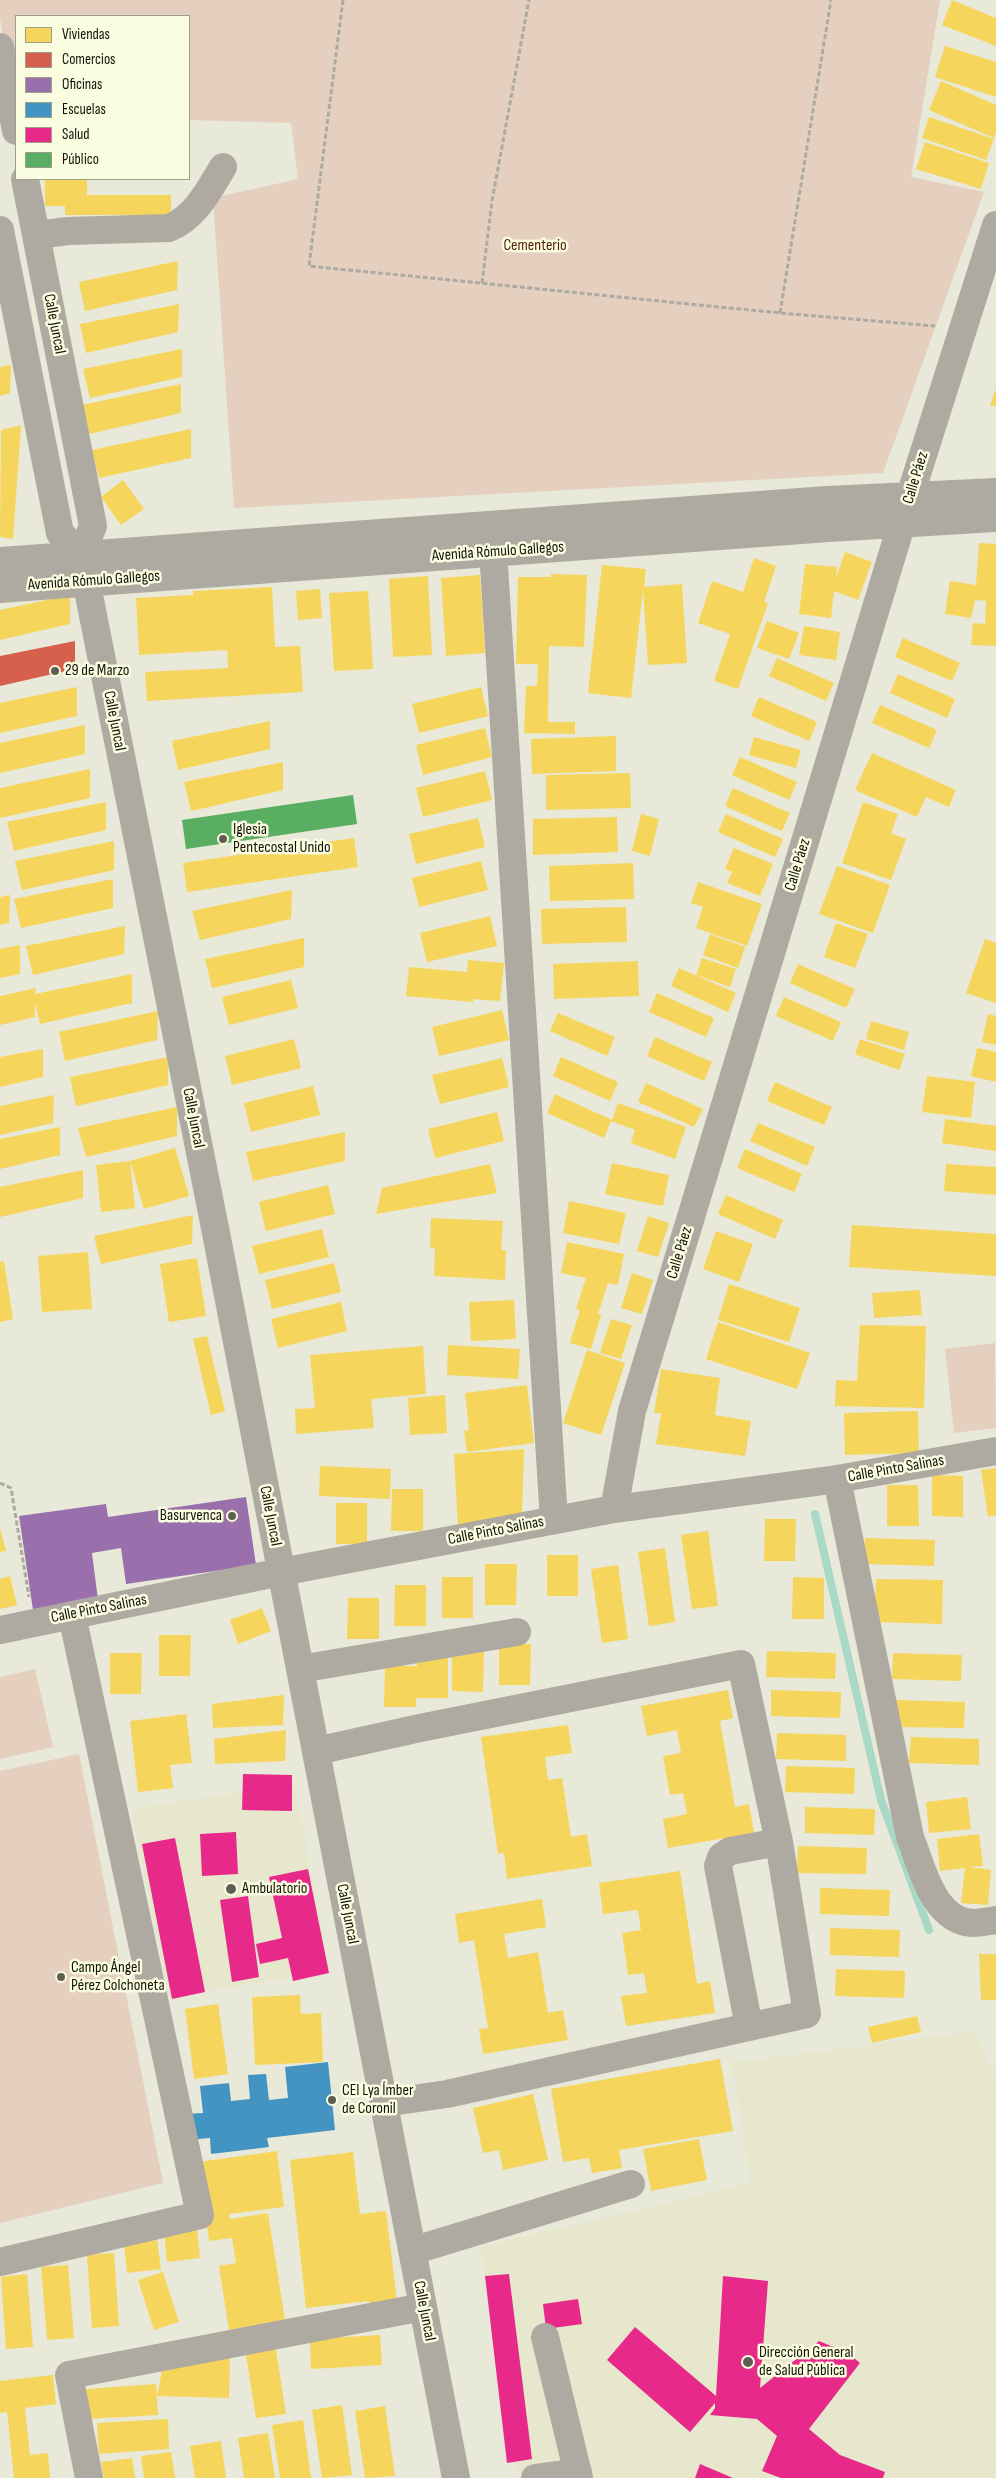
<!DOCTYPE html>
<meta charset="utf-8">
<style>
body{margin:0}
#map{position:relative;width:996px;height:2478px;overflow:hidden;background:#e8e9d9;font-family:"Sofia Sans Condensed",sans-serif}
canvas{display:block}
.legend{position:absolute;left:15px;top:15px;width:175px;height:165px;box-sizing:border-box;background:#fbfde0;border:1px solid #9e9f8a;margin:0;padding:6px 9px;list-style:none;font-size:15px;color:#131309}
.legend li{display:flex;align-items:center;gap:10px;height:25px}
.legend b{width:25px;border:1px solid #9e9f8a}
</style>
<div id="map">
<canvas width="996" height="2478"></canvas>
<ul class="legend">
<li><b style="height:14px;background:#f6d55c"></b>Viviendas</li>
<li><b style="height:14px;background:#d6604d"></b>Comercios</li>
<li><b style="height:14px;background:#9970ab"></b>Oficinas</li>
<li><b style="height:14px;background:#4393c3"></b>Escuelas</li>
<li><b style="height:14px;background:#e7298a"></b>Salud</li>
<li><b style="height:14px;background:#5aae61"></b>Público</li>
</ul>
</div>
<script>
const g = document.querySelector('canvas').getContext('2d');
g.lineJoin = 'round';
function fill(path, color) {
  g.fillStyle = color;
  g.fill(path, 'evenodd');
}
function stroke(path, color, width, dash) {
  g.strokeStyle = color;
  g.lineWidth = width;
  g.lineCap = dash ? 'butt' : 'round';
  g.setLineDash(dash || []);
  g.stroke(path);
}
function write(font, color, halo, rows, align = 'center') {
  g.font = font + ' "Sofia Sans Condensed",sans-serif';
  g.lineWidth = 5;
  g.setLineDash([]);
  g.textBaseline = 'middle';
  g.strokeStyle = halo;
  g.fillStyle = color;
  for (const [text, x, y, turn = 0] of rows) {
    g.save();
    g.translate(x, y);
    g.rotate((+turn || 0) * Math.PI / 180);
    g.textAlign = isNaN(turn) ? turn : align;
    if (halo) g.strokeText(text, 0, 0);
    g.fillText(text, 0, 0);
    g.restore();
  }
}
fill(new Path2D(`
 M294 1784 330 1970 169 1998 132 1809Z
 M975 2031 996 2079V2478H520L480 2247 751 2183 732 2063Z`), '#e6e7cc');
fill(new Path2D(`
 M0 0H940L911 177 984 192 883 473 234 508 213 198 298 179 291 123 189 120V16H16L15 115 0 18Z
 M995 1343 996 1428 954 1433 945 1349Z
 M35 1669 53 1747 0 1759V1677Z
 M79 1754 163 2183 0 2223V1771Z`), '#e5cfbe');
fill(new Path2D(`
 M952 0 996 18V46L942 25Z
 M945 46 996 62V97L935 77Z
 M941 81 996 105V132L994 138 929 110Z
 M929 117 994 139 986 160 922 138Z
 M925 142 989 163 981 189 916 169Z
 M45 179H87V195H171V215H65V206H45Z
 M178 261 177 290 85 311 79 282Z
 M179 304 178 332 86 353 80 324Z
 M182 349V377L90 398 83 369Z
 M11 365 10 393 0 396V367Z
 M181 384V413L89 434 82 405Z
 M996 389V407L990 405Z
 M21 425 13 539 0 537 1 430Z
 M191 429V458L99 478 92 450Z
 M123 480 144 509 121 525 101 497Z
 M979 543 996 544V646L971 645 973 623 985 624 986 601 975 600 971 618 945 614 950 581 976 585Z
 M845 552 872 562 858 600 834 591 831 618 799 614 805 564 837 567 836 578Z
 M754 558 776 566 764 602 768 603 738 689 714 681 730 634 698 623 712 581 743 592Z
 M602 565 646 569 644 587 682 584 687 663 648 665 643 590 631 698 588 693Z
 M551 574 587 575 584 647 549 646 548 722H575V734L524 733 526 686H537L538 664H516L518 577H551Z
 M480 575 485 653 446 656 441 578Z
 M428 576 432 655 393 657 389 579Z
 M272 587 275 647 300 646 303 692 147 701 145 672 228 668 227 650 139 655 136 598 193 595V591Z
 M320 589 322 618 298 620 296 591Z
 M368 591 373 669 334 671 329 593Z
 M70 595V624L0 640V610Z
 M767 621 799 633 789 659 757 648Z
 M804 626 840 632 836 660 799 655Z
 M903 638 960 663 952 681 895 657Z
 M777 658 834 683 826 701 769 676Z
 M898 674 955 699 947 718 890 693Z
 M77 687V716L0 733V703Z
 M481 687 488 716 419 733 412 704Z
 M759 697 817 722 809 741 751 716Z
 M880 705 937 730 929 748 872 723Z
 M270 721V749L178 770 172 741Z
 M85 725V754L0 773V743Z
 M485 728 492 757 423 775 416 745Z
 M616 736V771L532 774 531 739Z
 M754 737 801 750 796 768 749 755Z
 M872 753 956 790 949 807 926 797 917 817 855 790Z
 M740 757 797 782 789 800 732 775Z
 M283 762V790L191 811 184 782Z
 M90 769V798L0 818V788Z
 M485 771 492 800 423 817 416 788Z
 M630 773 631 808 546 810V775Z
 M733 788 790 813 782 831 725 806Z
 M106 802V830L14 851 7 822Z
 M863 802 898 814 891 833 906 839 891 880 842 863Z
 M641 814 659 819 650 856 632 851Z
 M726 814 783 839 775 857 718 832Z
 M617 817 618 852 533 855V819Z
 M478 818 485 847 416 864 409 834Z
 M354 838 358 867 187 892 183 863Z
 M114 841V870L22 890 15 861Z
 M734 848 773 864 760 896 727 883 732 872 725 869Z
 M481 861 488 890 419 907 412 878Z
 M633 863 634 899 550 901 549 866Z
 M837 866 890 885 873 933 819 914Z
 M113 879V908L21 928 14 899Z
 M698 882 762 904 747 946 696 928 703 907 691 903Z
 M292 890 291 919 200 940 192 911Z
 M10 895 9 923 0 925V897Z
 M626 907 627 942 542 944 541 909Z
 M490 916 497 946 427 962 420 933Z
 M836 923 868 934 855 968 824 957Z
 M125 926 124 954 33 975 26 946Z
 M710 934 745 947 738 968 703 955Z
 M304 938V967L212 988 205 959Z
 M985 939 996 943V1003L966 993Z
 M20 945V974L0 978V949Z
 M702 958 736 969 730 987 696 975Z
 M468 960 504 963 500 1001 473 999V1002L406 996 409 967 467 972Z
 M638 961 639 996 554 999 553 964Z
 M798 964 855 989 846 1008 790 983Z
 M679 968 736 993 728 1012 671 986Z
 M132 974V1003L40 1024 35 1003V1017L0 1025V996L36 988 35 994Z
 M291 980 298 1008 229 1025 222 997Z
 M657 993 714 1018 706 1037 649 1012Z
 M784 997 841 1022 833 1041 776 1016Z
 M502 1010 509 1040 439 1056 432 1027Z
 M158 1011 157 1040 65 1061 59 1032Z
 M558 1013 615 1037 607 1056 550 1031Z
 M988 1014 996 1016V1045L982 1042Z
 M871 1021 909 1032 904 1050 866 1039Z
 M655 1037 712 1062 704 1081 647 1056Z
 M294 1039 301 1068 232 1085 225 1056Z
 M860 1039 905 1054 899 1070 855 1054Z
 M977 1048 996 1052V1082L971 1076Z
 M43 1049V1077L0 1087V1057Z
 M168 1057V1085L76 1106 70 1077Z
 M561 1057 618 1082 610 1101 553 1076Z
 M502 1058 509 1087 440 1104 432 1075Z
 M927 1076 975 1082 971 1118 922 1112Z
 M775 1082 832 1107 824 1125 767 1101Z
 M646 1083 703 1109 694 1127 638 1102Z
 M313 1086 320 1115 251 1132 244 1103Z
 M555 1094 612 1120 618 1103 686 1127 675 1159 631 1143 635 1130 611 1121 604 1138 547 1113Z
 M54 1095 53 1123 0 1135V1106Z
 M177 1107V1136L86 1157 78 1128Z
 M497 1112 504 1141 435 1158 428 1129Z
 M945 1119 996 1126V1151L942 1143Z
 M758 1123 815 1147 807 1166 750 1141Z
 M60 1127V1155L0 1169V1139Z
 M345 1132V1161L253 1181 246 1152Z
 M175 1148 189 1196 144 1209 130 1161Z
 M745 1149 802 1174 794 1192 737 1168Z
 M130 1161 135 1208 101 1212 96 1165Z
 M612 1163 669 1175 663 1206 605 1194Z
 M490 1164 497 1193 376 1214 382 1188Z
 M946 1164 996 1167V1195L944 1191Z
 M83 1170V1198L0 1217V1187Z
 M328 1185 335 1214 266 1231 259 1202Z
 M726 1195 783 1220 775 1239 718 1214Z
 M569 1201 626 1213 619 1244 563 1233Z
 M193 1215 192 1244 101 1264 94 1236Z
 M648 1216 669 1223 658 1257 637 1251Z
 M431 1218 503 1221 501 1250H506L505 1280 434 1276 435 1248 430 1247Z
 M852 1225 996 1234V1276L849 1267Z
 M322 1229 329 1257 259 1274 252 1246Z
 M716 1231 753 1244 739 1282 703 1269Z
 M567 1242 624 1254 618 1285 608 1283 598 1314 601 1315 591 1349 570 1343 580 1310 576 1309 586 1278 561 1273Z
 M88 1252 92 1309 42 1312 38 1256Z
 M197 1258 206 1316 169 1322 160 1264Z
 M4 1261 13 1319 0 1322V1262Z
 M334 1263 341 1292 272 1309 265 1280Z
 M632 1273 653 1280 642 1314 621 1308Z
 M729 1284 800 1308 789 1342 718 1320Z
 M920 1290 922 1315 874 1318 872 1293Z
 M514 1300 516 1339 471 1341 469 1302Z
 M341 1302 347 1331 278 1348 271 1319Z
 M611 1319 632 1325 621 1359 600 1353Z
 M718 1322 810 1353 797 1389 706 1359Z
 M860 1325 926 1326 924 1408 835 1406 836 1380 857 1381Z
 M207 1336 225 1411 211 1415 193 1339Z
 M448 1345 520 1349 518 1379 447 1375Z
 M423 1346 426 1394 371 1399 374 1428 296 1434 295 1409 315 1408 310 1355Z
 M587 1350 625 1363 601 1435 563 1423Z
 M661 1369 720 1378 715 1415 751 1421 745 1456 656 1444 661 1413H654Z
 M527 1385 534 1443 467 1452 464 1431 469 1430 465 1393Z
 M445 1395 447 1433 410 1435 408 1398Z
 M918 1411 919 1453 845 1455 844 1413Z
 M524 1449 522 1513 458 1529 454 1454Z
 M320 1466 391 1469 390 1499 319 1496Z
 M996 1468V1515L988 1517 981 1470Z
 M932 1475 963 1476V1517L932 1516Z
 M887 1485H918L919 1526H887Z
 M392 1489H423V1531H391Z
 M336 1503H367V1544H336Z
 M765 1519H796L795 1561H764Z
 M0 1528 6 1551 0 1552Z
 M708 1531 718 1606 692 1609 681 1535Z
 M865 1538 935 1540 934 1566 864 1564Z
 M665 1548 675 1622 649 1626 638 1552Z
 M547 1555H578V1596H547Z
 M485 1564H517L516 1605H485Z
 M618 1565 628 1639 602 1643 591 1569Z
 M10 1576 17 1605 0 1609V1579Z
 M442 1577H473V1618H442Z
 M793 1577 824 1578V1619H792Z
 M876 1579 943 1580 942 1624 874 1622Z
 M395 1585H426V1626H394Z
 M348 1598H379V1639H347Z
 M262 1608 271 1631 238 1644 230 1620Z
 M159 1635H191L190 1676H159Z
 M499 1644H531L530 1685H499Z
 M452 1650H484L483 1692 452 1691Z
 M767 1651 836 1653 835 1679 766 1677Z
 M110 1653H142L141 1694H110Z
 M893 1653 962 1655 961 1681 892 1679Z
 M417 1657H448V1698H416V1707H384L385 1666H417Z
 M728 1690 733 1718 720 1721 735 1807 749 1804 754 1833 668 1848 663 1819 687 1814 683 1793 670 1795 663 1756 681 1753 677 1730 647 1736 641 1706Z
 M771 1690 841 1692 840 1718 771 1716Z
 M284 1695 283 1725 213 1728 212 1704Z
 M896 1700 965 1702 964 1728 895 1727Z
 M186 1714 192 1763 170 1765 173 1788 138 1792 130 1721Z
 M568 1725 572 1753 545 1757 548 1780 562 1778 571 1837 587 1834 592 1866 507 1879 504 1853 498 1854 481 1737Z
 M286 1730 285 1761 215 1764 214 1739Z
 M777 1733 846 1735V1761L776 1759Z
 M911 1737 979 1739V1765L909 1763Z
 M786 1766 855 1768 854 1794 785 1792Z
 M967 1797 971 1829 929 1833 926 1802Z
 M805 1807 875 1809 874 1835 805 1833Z
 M979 1834 983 1866 969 1867 991 1870 988 1905 961 1903 965 1868 940 1871 937 1839Z
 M798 1846 867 1848 866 1874 797 1873Z
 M680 1871 697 1984 710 1981 715 2013 626 2026 621 1996 647 1993 644 1973 628 1975 622 1933 641 1930 638 1910 603 1914 599 1883Z
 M820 1888 890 1890 889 1916 820 1914Z
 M542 1899 546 1927 504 1934 508 1958 538 1952 548 2013 563 2010 568 2040 483 2054 479 2029 488 2028 474 1940 459 1943 455 1914Z
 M830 1928 900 1930 899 1957 830 1955Z
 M979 1954H996V2000H981Z
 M836 1969 905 1971 904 1998 835 1996Z
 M300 1995 301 2014 321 2013 323 2062 255 2065 252 1997Z
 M218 2004 228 2074 194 2079 185 2009Z
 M917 2016 921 2032 872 2043 868 2027Z
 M720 2059 733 2131 619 2150 622 2168 592 2173 589 2158 563 2162 551 2089Z
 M533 2094 548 2160 503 2170 499 2150 483 2153 473 2108Z
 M699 2139 707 2180 651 2191 643 2149Z
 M277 2151 284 2207 229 2214 230 2219 268 2213 285 2320 229 2330 219 2266 236 2263 232 2238 209 2241 199 2162Z
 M353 2152 360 2214 386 2211 397 2301 369 2305V2301L306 2308 290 2160Z
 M197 2228 200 2258 167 2262 164 2232Z
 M157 2239 161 2269 127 2273 124 2243Z
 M114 2253 119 2326 92 2328 87 2255Z
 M68 2265 74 2338 47 2340 41 2267Z
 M163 2272 179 2322 154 2330 138 2280Z
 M27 2274 33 2347 6 2349 1 2277Z
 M380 2335 382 2365 311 2369 310 2339Z
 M275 2344 286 2414 256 2418 245 2349Z
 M230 2358 229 2398 157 2396 163 2365Z
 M53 2375 56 2404 25 2408 30 2455 48 2453 50 2478H14L7 2412 0 2413V2381Z
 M156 2384 158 2415 88 2419 86 2389Z
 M342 2405 352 2475 322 2478 312 2410Z
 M385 2406 395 2476 365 2478 355 2411Z
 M168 2419 169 2449 99 2454 97 2423Z
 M303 2420 311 2478H280L272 2425Z
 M268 2433 275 2478H244L238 2438Z
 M221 2441 226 2478H195L190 2446Z
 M171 2452 175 2478H144L141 2456Z
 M132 2458 135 2478H104L101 2462Z`), '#f6d55c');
fill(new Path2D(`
 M75 641V669L0 686V656Z`), '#d6604d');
fill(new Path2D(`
 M246 1497 256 1565 126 1584 121 1548 92 1553 98 1600 33 1610 19 1516 106 1504 108 1517Z`), '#9970ab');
fill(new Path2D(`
 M328 2062 335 2130 267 2138 269 2147 211 2154 210 2138 187 2140 184 2114 203 2113 200 2086 229 2083 231 2101 250 2099 248 2075 266 2074 269 2100 288 2098 285 2067Z`), '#4393c3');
fill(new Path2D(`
 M243 1774 292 1775V1811L242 1810Z
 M236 1832 238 1874 202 1876 200 1834Z
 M175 1838 205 1992 172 1999 142 1844Z
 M308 1869 329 1973 293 1981 288 1958 260 1964 256 1944 282 1938 269 1877Z
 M248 1896 259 1977 232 1982 220 1900Z
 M509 2274 532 2459 507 2463 485 2276Z
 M723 2276 768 2281 760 2388 819 2341 848 2353 860 2363 809 2429 840 2455 885 2472 883 2478H781L762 2471 777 2436 757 2419 710 2415 715 2408V2403L690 2432 607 2360 635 2327 716 2396Z
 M578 2299 582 2324 546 2329 543 2304Z
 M700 2464 733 2478H695Z`), '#e7298a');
fill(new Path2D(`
 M353 795 357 824 186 849 182 820Z`), '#5aae61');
stroke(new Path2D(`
 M815 1514 881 1800 929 1930`), '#a8d9c6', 8);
stroke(new Path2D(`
 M343 0 309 266 780 313 935 326
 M482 283 492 201 529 0
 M780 313 831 0
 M0 1483 11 1488 29 1597`), '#acaba2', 3, [5, 2.5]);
stroke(new Path2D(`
 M0 47 16 131
 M25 179 93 526 81 555
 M0 230 60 533 81 555 216 1233 456 2478
 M36 235 68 231 169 228C195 218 209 190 223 167
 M492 534 554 1520
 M0 561 827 500 996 492
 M0 589 829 528 996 518
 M837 1479 910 1837C922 1867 933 1921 973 1923 980 1923 989 1921 996 1920
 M614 1509 632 1411 910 496 996 225
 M0 1630 281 1572 614 1509 837 1479 996 1451
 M300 1669 517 1632
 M316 1751 420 1728 741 1664 779 1842 807 2014 447 2094 384 2103
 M749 2027 718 1866 721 1857 730 1851 779 1842
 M412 2251 631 2184
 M0 2262 200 2215 72 1615
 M545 2337 579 2478
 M89 2478 69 2375 423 2307
 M535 2478 578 2472`), '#aeaaa2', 28);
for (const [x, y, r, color] of [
 [55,671,5,"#5e5e52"],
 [223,839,5,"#5e5e52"],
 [232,1516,5,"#5e5e52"],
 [231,1889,6,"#5e5e52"],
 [61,1977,5,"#5e5e52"],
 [332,2100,5,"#5e5e52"],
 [748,2362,6,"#5e5e52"]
]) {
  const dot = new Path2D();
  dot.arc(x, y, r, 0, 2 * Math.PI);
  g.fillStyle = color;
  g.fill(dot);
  stroke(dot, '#fbfde0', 2);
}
write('16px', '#511e02', '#fbfde0', [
 ["Cementerio",535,246]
]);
write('16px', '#131309', '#fbfde0', [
 ["Calle Juncal",54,324,79],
 ["Calle Páez",916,478,-73],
 ["Avenida Rómulo Gallegos",498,552,-4],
 ["Avenida Rómulo Gallegos",94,581,-4],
 ["Calle Juncal",114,721,79],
 ["Calle Páez",798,865,-73],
 ["Calle Juncal",193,1118,79],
 ["Calle Páez",680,1253,-73],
 ["Calle Pinto Salinas",896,1469,-10],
 ["Calle Juncal",270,1516,79],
 ["Calle Pinto Salinas",496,1531,-11],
 ["Calle Pinto Salinas",99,1609,-11],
 ["Calle Juncal",347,1914,79],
 ["Calle Juncal",424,2311,79]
]);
write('16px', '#131309', '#fbfde0', [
 ["29 de Marzo",65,671],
 ["Iglesia",233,830],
 ["Pentecostal Unido",233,848],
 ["Basurvenca",222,1516,"right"],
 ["Ambulatorio",242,1889],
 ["Campo Ángel",71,1968],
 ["Pérez Colchoneta",71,1986],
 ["CEI Lya Ímber",342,2091],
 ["de Coronil",342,2109],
 ["Dirección General",759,2353],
 ["de Salud Pública",759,2371]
], 'left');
</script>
